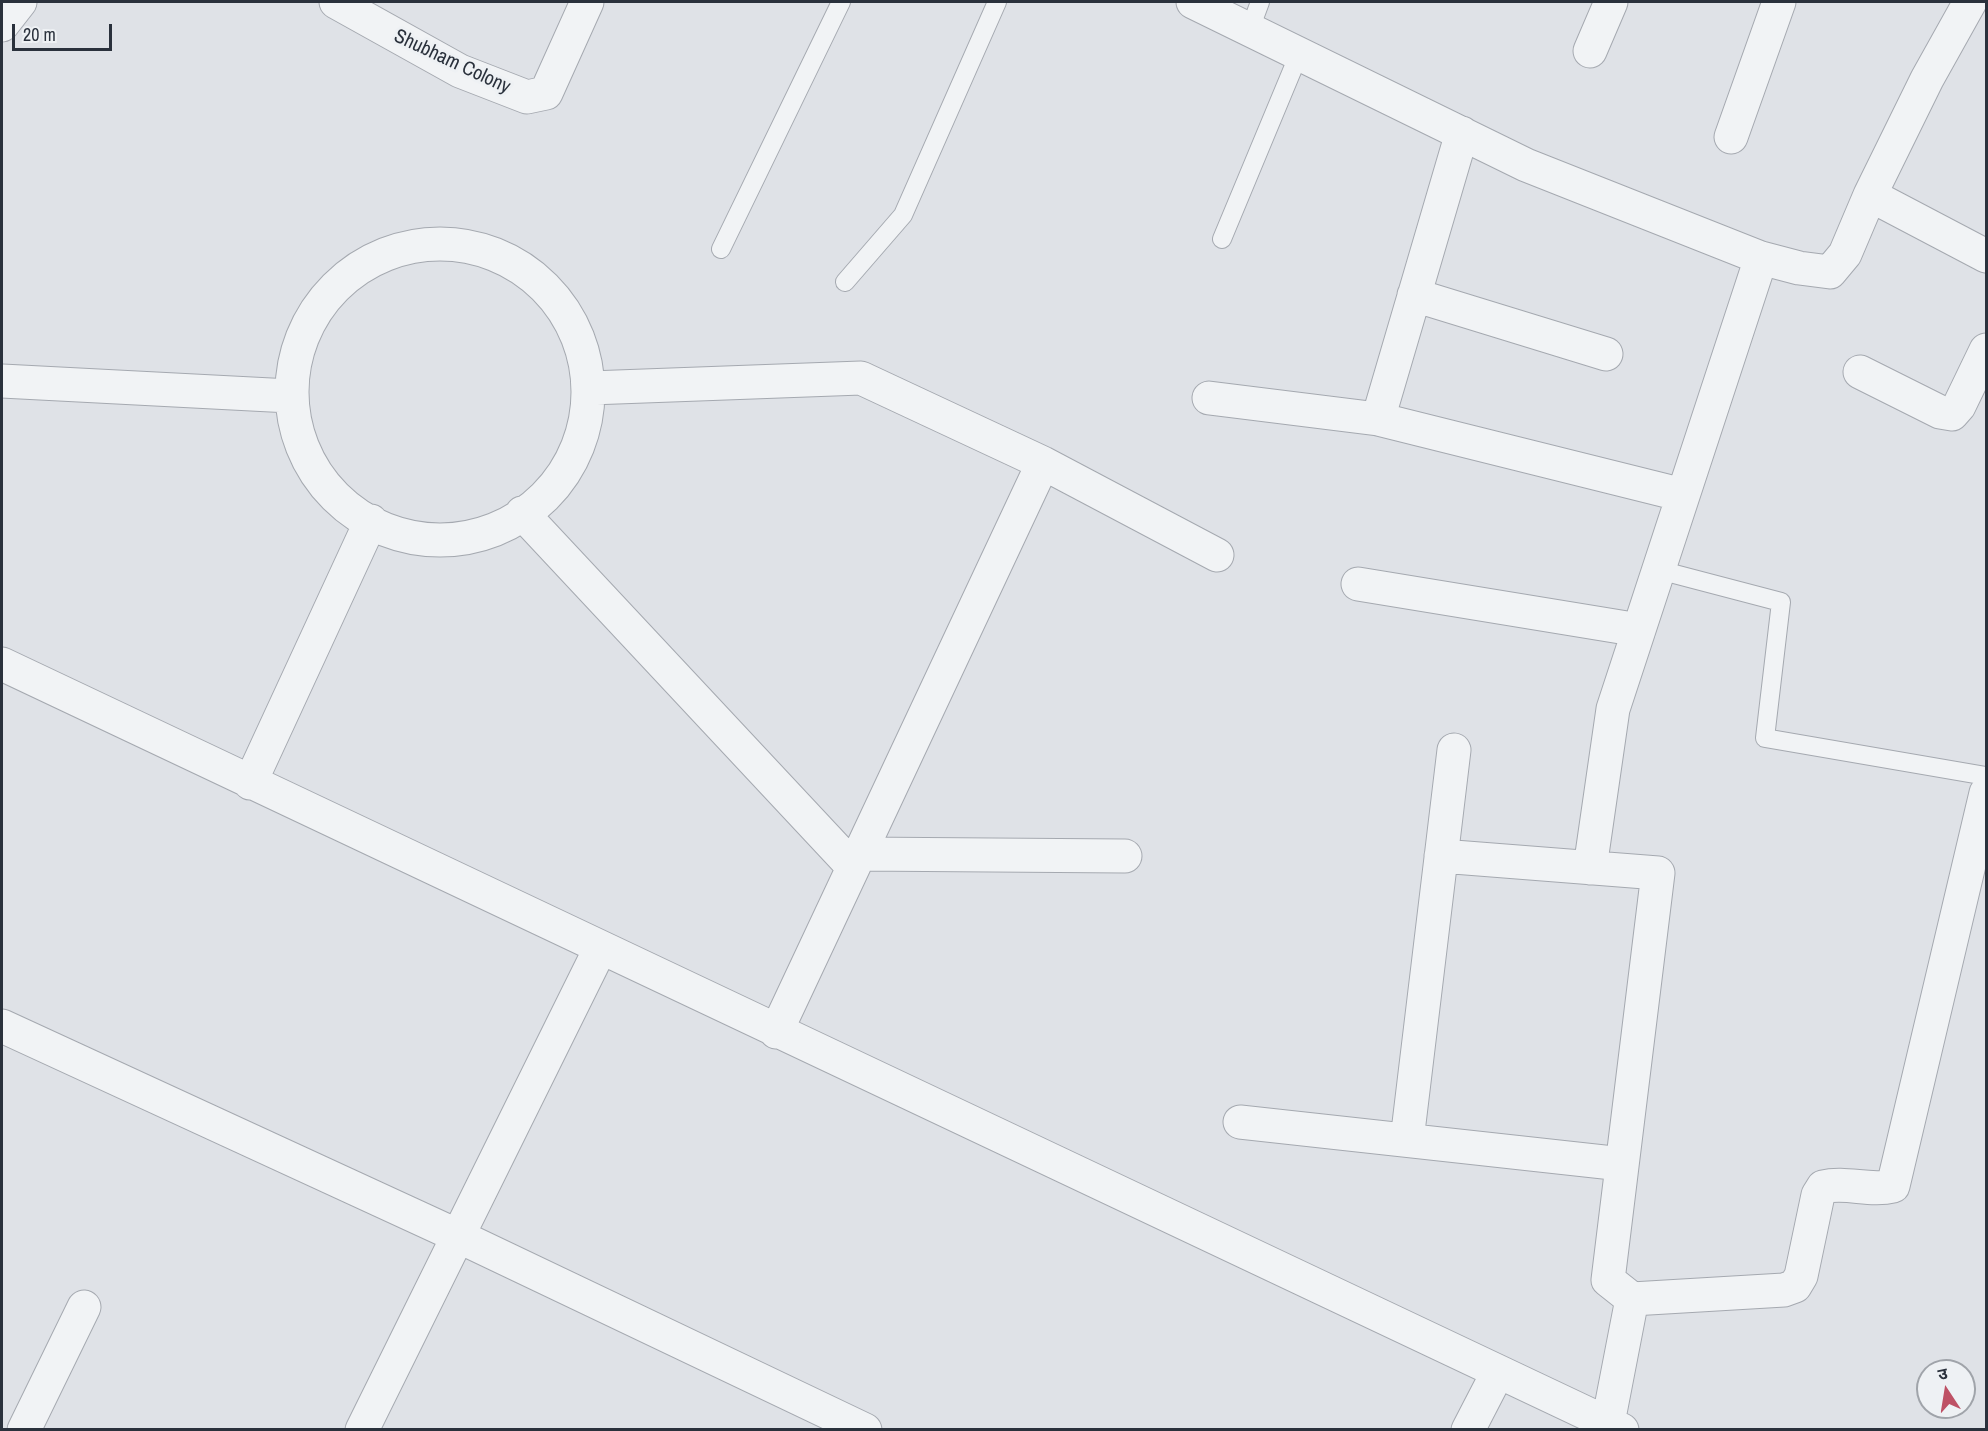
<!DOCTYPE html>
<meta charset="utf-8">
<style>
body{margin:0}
#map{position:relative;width:1988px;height:1431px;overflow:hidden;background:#dfe2e7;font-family:"Archivo Narrow","Noto Sans Devanagari",sans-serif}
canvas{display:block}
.frame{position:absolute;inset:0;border:3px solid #2a313c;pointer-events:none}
.north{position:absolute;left:1916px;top:1359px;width:60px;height:60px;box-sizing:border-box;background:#eef1f4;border:2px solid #a0a4aa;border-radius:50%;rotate:348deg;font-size:16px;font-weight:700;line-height:24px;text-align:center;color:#2a313c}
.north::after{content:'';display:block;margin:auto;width:21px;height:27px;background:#be5165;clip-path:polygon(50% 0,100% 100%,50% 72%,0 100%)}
.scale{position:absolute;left:12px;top:24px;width:100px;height:27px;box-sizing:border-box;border:3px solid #2a313c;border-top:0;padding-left:8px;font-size:18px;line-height:21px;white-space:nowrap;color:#2a313c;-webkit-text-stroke:4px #eef1f4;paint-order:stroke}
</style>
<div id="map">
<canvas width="1988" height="1431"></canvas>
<div class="frame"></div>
<div class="north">उ</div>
<div class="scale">20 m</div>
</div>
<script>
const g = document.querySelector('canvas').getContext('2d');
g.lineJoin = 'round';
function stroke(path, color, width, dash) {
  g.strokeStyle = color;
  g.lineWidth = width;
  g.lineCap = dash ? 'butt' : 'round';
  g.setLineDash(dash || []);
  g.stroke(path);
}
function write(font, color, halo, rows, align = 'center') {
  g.font = font + ' "Archivo Narrow",sans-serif';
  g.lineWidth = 6;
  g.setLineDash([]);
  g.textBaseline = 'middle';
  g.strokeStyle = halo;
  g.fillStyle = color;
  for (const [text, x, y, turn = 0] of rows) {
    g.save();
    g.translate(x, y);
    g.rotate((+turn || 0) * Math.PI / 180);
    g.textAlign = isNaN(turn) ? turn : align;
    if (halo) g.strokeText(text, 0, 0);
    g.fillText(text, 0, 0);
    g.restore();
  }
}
const service = new Path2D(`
 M1250 29 1260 2
 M1222 239 1299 54
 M721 249 841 2
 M845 282 903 215 997 2
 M1659 570 1781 602 1765 738 1986 776`);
const minor = new Path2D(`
 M336 2 460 71 527 97 546 93 587 2
 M1193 2 1526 165 1761 258 1799 268 1830 272 1845 254 1870 195 1927 79 1970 2
 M1590 51 1611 2
 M1731 137 1779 2
 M1870 195 1986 256
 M292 392a148 148 0 1 1 296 0a148 148 0 1 1-296 0Z
 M1414 295 1606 354
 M1860 372 1940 412 1952 414 1959 406 1986 350
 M2 381 290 396
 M590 388 861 378 1043 463 1217 555
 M1209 398 1378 419 1683 495
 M1378 419 1462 133
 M522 513 853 867
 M1358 584 1639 630
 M2 664 1622 1430
 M250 783 371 521
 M859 854 1125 856
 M1441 856 1658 873 1608 1280 1632 1299 1608 1423
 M1590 868 1613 709 1761 258
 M2 1026 458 1236 865 1430
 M776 1032 1043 463
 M1240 1122 1622 1164
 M1407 1140 1454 750
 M1632 1299 1784 1290 1795 1286 1801 1276 1818 1195 1823 1187C1846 1181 1870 1192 1893 1186L1986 793
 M24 1430 84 1307
 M362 1430 600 949
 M1468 1430 1498 1372`);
const tertiary = new Path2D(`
 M2 25 20 2`);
stroke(service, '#a5a9b0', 20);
stroke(minor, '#a5a9b0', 35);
stroke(tertiary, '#a5a9b0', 35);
stroke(service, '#f1f3f5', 18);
stroke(minor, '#f1f3f5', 33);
stroke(tertiary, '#f1f3f5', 33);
write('20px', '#2a313c', '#eef1f4', [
 ["Shubham Colony",452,62,25]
]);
</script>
